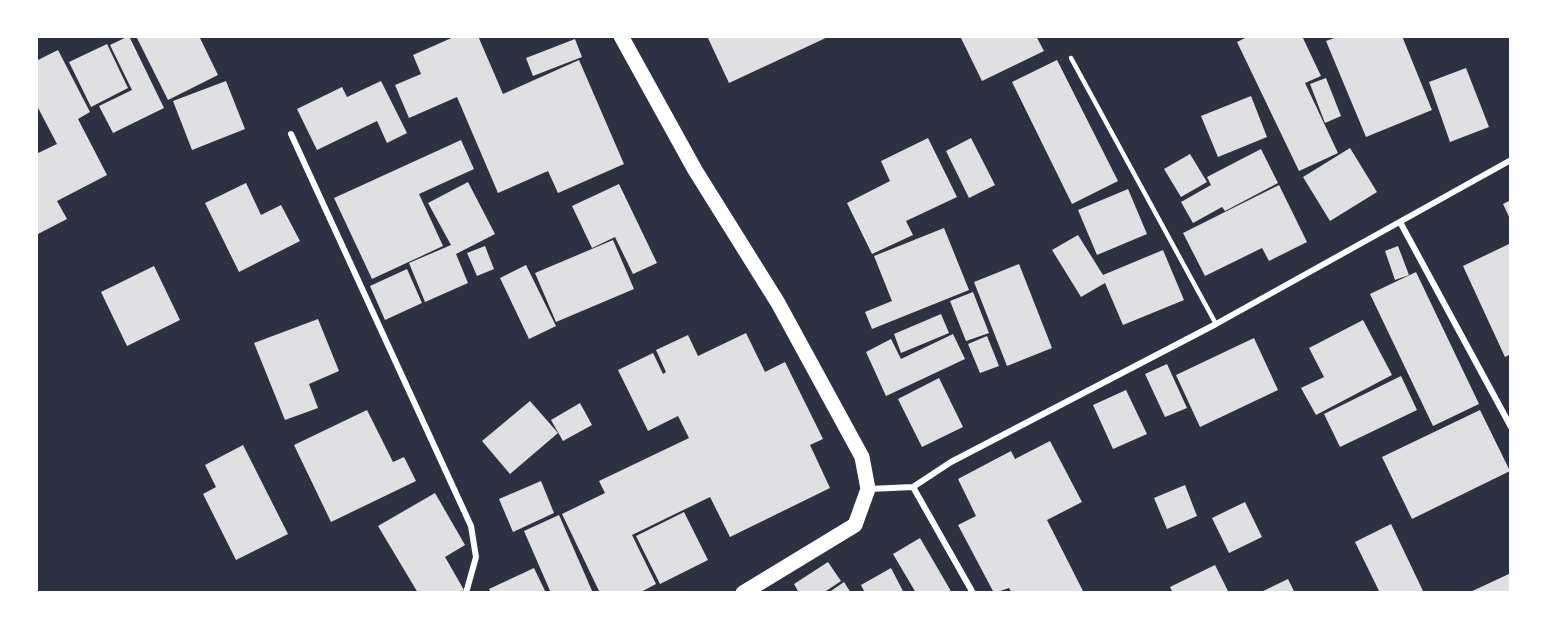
<!DOCTYPE html>
<style>
body{margin:0}
#map{position:relative;width:1547px;height:629px;overflow:hidden;background:#2d3142;font-family:"IBM Plex Serif",serif}
canvas{display:block}
.frame{position:absolute;inset:0;border:38px solid #fff;pointer-events:none}
</style>
<div id="map">
<canvas width="1547" height="629"></canvas>
<div class="frame"></div>
</div>
<script>
const g = document.querySelector('canvas').getContext('2d');
g.lineJoin = 'round';
function fill(path, color) {
  g.fillStyle = color;
  g.fill(path, 'evenodd');
}
function stroke(path, color, width, dash) {
  g.strokeStyle = color;
  g.lineWidth = width;
  g.lineCap = dash ? 'butt' : 'round';
  g.setLineDash(dash || []);
  g.stroke(path);
}
fill(new Path2D(`
 M129 36 164 108 113 133 99 106 132 90 110 45Z
 M136 36H199L218 75 168 100Z
 M456 36H478L503 94 579 60 624 164 558 193 548 171 498 193 457 97 409 118 395 85 421 74 413 55Z
 M707 36H830L729 83Z
 M960 36H1036L1044 51 982 81Z
 M1249 36H1302L1321 76 1305 83 1338 153 1299 171 1237 42Z
 M1340 36H1402L1432 110 1366 137 1326 41Z
 M575 39 582 57 533 76 526 58Z
 M107 44 128 88 91 107 69 62Z
 M58 50 90 112 78 119 107 175 57 201 67 219 36 235V154L57 144 36 104V61Z
 M1057 60 1118 181 1072 204 1012 82Z
 M1466 68 1489 127 1450 142 1429 82Z
 M1326 78 1341 116 1325 123 1310 84Z
 M226 81 245 129 192 150 173 101Z
 M381 81 407 133 387 143 377 121 317 150 297 109 342 87 347 97Z
 M1251 96 1267 137 1218 157 1201 116Z
 M928 138 957 197 906 221 913 235 872 254 847 203 890 181 881 161Z
 M971 138 995 185 969 198 946 151Z
 M461 140 474 169 419 194 443 246 372 279 334 198Z
 M1350 148 1377 192 1330 221 1303 177Z
 M1261 149 1278 183 1225 211 1222 207 1193 223 1181 202 1211 185 1207 177Z
 M1190 154 1207 182 1181 197 1164 169Z
 M468 182 495 234 456 254 468 283 425 302 409 263 451 245 428 203Z
 M246 183 261 215 281 205 300 241 239 272 205 203Z
 M619 184 657 263 633 274 615 237 592 248 572 206Z
 M1279 185 1307 242 1269 261 1262 248 1205 276 1183 233Z
 M1128 189 1147 234 1097 255 1078 210Z
 M1511 200V221L1503 204Z
 M944 228 969 290 872 329 865 312 892 301 874 256Z
 M1078 235 1103 275 1163 250 1184 300 1123 325 1105 283 1081 297 1052 250Z
 M613 240 634 289 556 322 535 273Z
 M1509 244 1511 354 1505 357 1463 266Z
 M485 246 494 269 477 276 467 253Z
 M1398 246 1409 275 1395 280 1385 251Z
 M1019 264 1052 348 1007 366 974 282Z
 M526 265 556 326 529 339 500 278Z
 M154 266 180 320 127 346 101 292Z
 M407 269 422 303 385 320 370 286Z
 M1416 272 1479 404 1433 426 1370 294Z
 M973 292 989 333 966 341 950 301Z
 M941 314 949 333 901 353 894 334Z
 M318 319 339 371 309 384 318 408 285 420 254 343Z
 M1363 320 1392 375 1316 415 1301 388 1324 377 1309 348Z
 M746 333 765 372 785 362 823 439 810 445 830 488 730 537 710 497 632 535 656 584 639 593H600L562 514 605 493 599 481 689 438 678 416 648 431 618 370 653 353 663 374 666 372 656 350 688 335 698 356Z
 M953 334 965 359 886 396 866 352 891 339 901 359Z
 M987 336 999 366 980 373 968 344Z
 M1254 338 1278 390 1200 427 1176 375Z
 M1167 364 1187 408 1165 417 1145 374Z
 M1401 376 1417 410 1340 447 1324 414Z
 M939 378 963 427 922 447 898 399Z
 M1126 390 1147 434 1113 449 1093 405Z
 M530 401 558 433 510 474 482 441Z
 M580 403 592 425 563 441 551 420Z
 M367 410 393 462 404 457 416 481 331 522 294 445Z
 M1480 410 1510 471 1412 519 1382 457Z
 M1050 441 1082 502 1047 520 1084 593H1012L1009 588 994 593 958 525 976 516 958 479 1011 451 1015 459Z
 M243 445 288 534 236 560 203 494 216 487 205 465Z
 M541 481 554 513 513 532 499 499Z
 M1185 485 1197 516 1167 529 1154 498Z
 M435 493 465 545 445 557 464 590 459 593H418L378 526Z
 M1245 502 1262 537 1229 553 1212 518Z
 M684 512 708 560 660 584 636 536Z
 M559 515 593 593H551L524 531Z
 M1391 524 1424 593H1380L1355 542Z
 M920 538 952 593H916L893 554Z
 M828 562 841 581 823 593H799L794 584Z
 M1215 565 1229 593H1173L1170 587Z
 M534 568 546 593H491L489 589Z
 M891 568 904 593H865L861 585Z
 M1511 573V593H1468Z
 M1288 579 1295 593H1259Z
 M844 582 851 593H828Z`), '#e0e0e3');
stroke(new Path2D(`
 M1071 58 1216 324`), '#fff', 4.5);
stroke(new Path2D(`
 M291 134 471 526 476 557 466 593
 M1400 222 1511 427
 M913 487 973 593
 M869 489 913 487 951 462 1216 324 1511 160`), '#fff', 6);
stroke(new Path2D(`
 M621 36 695 170 778 303 862 457 868 489 855 525 743 593`), '#fff', 15);
</script>
